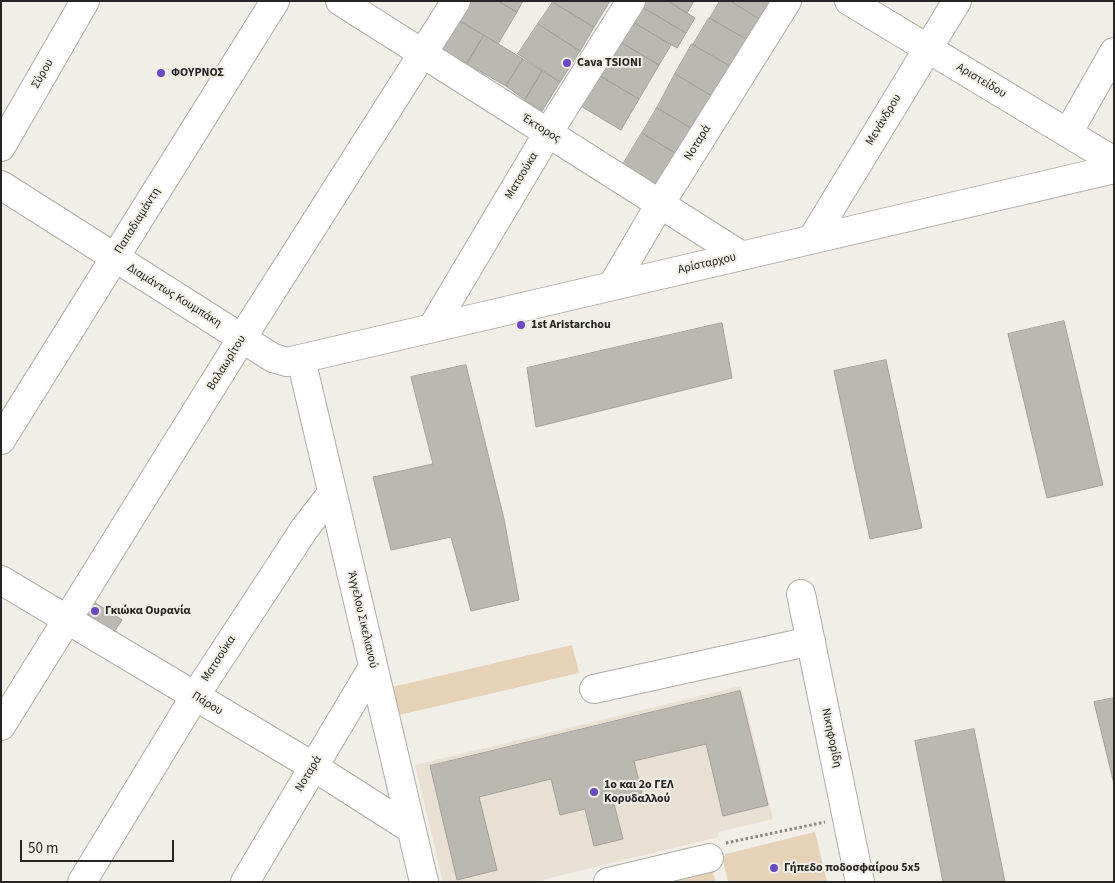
<!DOCTYPE html>
<meta charset="utf-8">
<style>
body{margin:0}
#map{position:relative;width:1115px;height:883px;overflow:hidden;background:#f1ede7;font-family:"Source Sans 3",sans-serif}
canvas{display:block}
.frame{position:absolute;inset:0;border:2px solid #272523;pointer-events:none}
.scale{position:absolute;left:20px;top:840px;width:154px;height:22px;box-sizing:border-box;border:2px solid #272523;border-top:0;padding-left:6px;font-size:15px;line-height:18px;white-space:nowrap;color:#272523;-webkit-text-stroke:4px #f1ede7;paint-order:stroke}
</style>
<div id="map">
<canvas width="1115" height="883"></canvas>
<div class="frame"></div>
<div class="scale">50 m</div>
</div>
<script>
const g = document.querySelector('canvas').getContext('2d');
g.lineJoin = 'round';
function fill(path, color) {
  g.fillStyle = color;
  g.fill(path, 'evenodd');
}
function stroke(path, color, width, dash) {
  g.strokeStyle = color;
  g.lineWidth = width;
  g.lineCap = dash ? 'butt' : 'round';
  g.setLineDash(dash || []);
  g.stroke(path);
}
function write(font, color, halo, rows, align = 'center') {
  g.font = font + ' "Source Sans 3",sans-serif';
  g.lineWidth = 4;
  g.setLineDash([]);
  g.textBaseline = 'middle';
  g.strokeStyle = halo;
  g.fillStyle = color;
  for (const [text, x, y, turn = 0] of rows) {
    g.save();
    g.translate(x, y);
    g.rotate((+turn || 0) * Math.PI / 180);
    g.textAlign = isNaN(turn) ? turn : align;
    if (halo) g.strokeText(text, 0, 0);
    g.fillText(text, 0, 0);
    g.restore();
  }
}
fill(new Path2D(`
 M741 686 773 819 718 832 719 837 533 882H443L415 765Z`), '#e8e0d3');
fill(new Path2D(`
 M572 645 579 673 399 715 392 687Z
 M815 832 827 882H728L722 855Z
 M713 871 715 882H666Z`), '#e5d2b7');
const building = new Path2D(`
 M460 1H498L517 12 498 44 451 16Z
 M498 1H523L517 12Z
 M551 1H610L594 27Z
 M639 1H668L695 18 686 33 637 4Z
 M668 1H694L687 13Z
 M720 1H730L763 21 751 42 710 18Z
 M731 1H775L763 21Z
 M553 2 594 27 580 51 538 24Z
 M637 4 686 33 677 48 628 19Z
 M451 16 484 35 467 64 434 45Z
 M709 18 751 42 735 69 693 45Z
 M628 19 671 45 659 65 617 40Z
 M538 24 580 51 560 82 518 54Z
 M484 35 523 59 506 86 467 64Z
 M617 40 659 65 639 99 597 74Z
 M692 44 735 69 717 99 675 74Z
 M523 59 542 71 525 100 506 86Z
 M542 71 560 82 542 111 525 100Z
 M597 74 639 99 621 130 579 105Z
 M675 74 717 99 696 131 657 108Z
 M657 108 696 131 680 156 642 133Z
 M642 133 680 156 656 194 619 171Z
 M1064 321 1103 485 1047 498 1008 334Z
 M722 323 732 378 536 427 527 368Z
 M886 360 922 528 870 539 834 371Z
 M466 365 504 519 519 600 471 611 451 537 391 550 373 477 433 464 411 377Z
 M94 602 122 620 114 632 87 614Z
 M740 691 768 805 723 816 706 744 634 761 642 793 613 800 623 839 594 846 585 809 560 815 551 779 479 797 497 870 457 880 430 766Z
 M1114 698V784L1094 702Z
 M974 729 1005 882H943L915 741Z`);
fill(building, '#bbb7b1');
stroke(building, '#a4a09a', 1);
const minor = new Path2D(`
 M340 1 742 256
 M849 1 1114 161
 M1068 133 1114 52
 M1 147 85 1
 M1 185 273 358 287 362 1114 169
 M812 239 957 1
 M612 286 660 204 787 1
 M432 328 548 133 631 1
 M301 359 424 882
 M1 440 275 1
 M1 580 314 767 411 829
 M801 594 860 882
 M594 689 811 641
 M1 726 242 338 456 1
 M82 882 195 696 305 528 332 493
 M245 882 373 667
 M608 882 709 858`);
stroke(minor, '#b0aca7', 30);
stroke(new Path2D(`
 M726 843 825 822`), '#8a8783', 3, [2.5, 2.5]);
stroke(minor, '#fff', 28);
for (const [x, y, r, color] of [
 [567,63,5,"#684bc4"],
 [161,73,5,"#684bc4"],
 [521,325,5,"#684bc4"],
 [95,611,5,"#684bc4"],
 [594,792,5,"#684bc4"],
 [774,868,5,"#684bc4"]
]) {
  const dot = new Path2D();
  dot.arc(x, y, r, 0, 2 * Math.PI);
  g.fillStyle = color;
  g.fill(dot);
  stroke(dot, '#f1ede7', 2);
}
write('bold 12px', '#272523', '#f1ede7', [
 ["Cava TSIONI",577,63],
 ["ΦΟΥΡΝΟΣ",171,73],
 ["1st Aristarchou",531,325],
 ["Γκιώκα Ουρανία",105,611],
 ["1o και 2ο ΓΕΛ",604,785],
 ["Κορυδαλλού",604,799],
 ["Γήπεδο ποδοσφαίρου 5x5",784,868]
], 'left');
write('12px', '#272523', '#f1ede7', [
 ["Σύρου",43,74,-60],
 ["Αριστείδου",981,81,31],
 ["Μενάνδρου",884,120,-59],
 ["Έκτορος",541,129,32],
 ["Νοταρά",698,143,-58],
 ["Ματσούκα",522,176,-59],
 ["Παπαδιαμάντη",138,221,-58],
 ["Αρίσταρχου",707,264,-13],
 ["Διαμάντως Κουμπάκη",174,296,32],
 ["Βαλαωρίτου",227,363,-58],
 ["Άγγελου Σικελιανού",362,620,77],
 ["Ματσούκα",219,659,-57],
 ["Πάρου",207,704,31],
 ["Νικηφορίδη",831,738,78],
 ["Νοταρά",309,774,-59]
]);
</script>
